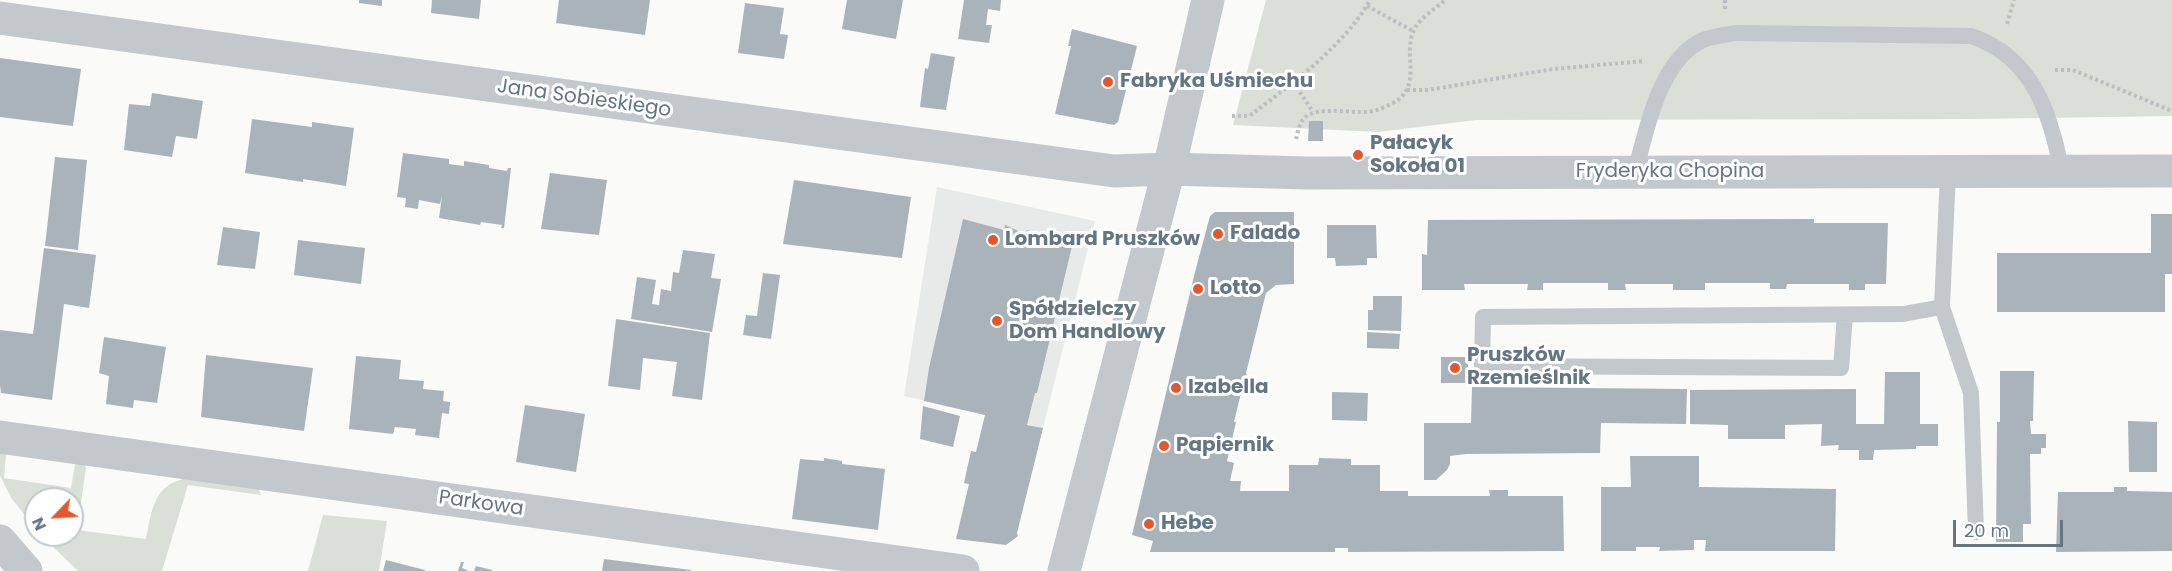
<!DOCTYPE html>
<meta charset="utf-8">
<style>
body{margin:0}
#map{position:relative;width:2172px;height:571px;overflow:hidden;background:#fafaf8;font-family:Poppins,sans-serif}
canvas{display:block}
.north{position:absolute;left:24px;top:487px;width:60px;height:60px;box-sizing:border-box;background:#fff;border:2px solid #c1c8cd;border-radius:50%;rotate:245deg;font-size:16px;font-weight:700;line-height:24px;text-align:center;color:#657683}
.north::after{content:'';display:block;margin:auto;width:21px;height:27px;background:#e4572e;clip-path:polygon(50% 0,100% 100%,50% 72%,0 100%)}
.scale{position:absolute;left:1953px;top:520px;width:110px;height:27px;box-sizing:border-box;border:3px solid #657683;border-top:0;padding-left:8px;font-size:18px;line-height:21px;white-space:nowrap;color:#657683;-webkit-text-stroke:4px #fff;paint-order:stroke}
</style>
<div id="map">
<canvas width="2172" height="571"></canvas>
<div class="north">N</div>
<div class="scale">20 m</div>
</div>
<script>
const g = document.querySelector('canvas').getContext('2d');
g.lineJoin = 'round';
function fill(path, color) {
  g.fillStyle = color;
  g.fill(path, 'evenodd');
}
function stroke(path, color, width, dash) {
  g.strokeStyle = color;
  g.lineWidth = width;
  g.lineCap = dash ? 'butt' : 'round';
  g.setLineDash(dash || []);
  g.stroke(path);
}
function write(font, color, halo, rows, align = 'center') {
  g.font = font + ' Poppins,sans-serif';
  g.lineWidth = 6;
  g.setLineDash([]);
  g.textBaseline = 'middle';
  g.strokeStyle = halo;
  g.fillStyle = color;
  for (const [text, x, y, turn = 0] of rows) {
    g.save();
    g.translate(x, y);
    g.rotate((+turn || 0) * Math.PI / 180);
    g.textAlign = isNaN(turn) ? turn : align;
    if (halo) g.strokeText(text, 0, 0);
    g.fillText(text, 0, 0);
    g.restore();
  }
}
fill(new Path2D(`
 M937 187 1095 221 1043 428 904 396Z`), '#e8e9e9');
fill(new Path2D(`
 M1266 0H2172V116L1970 119 1476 120 1378 132 1233 125Z
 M0 447 6 454 4 478 71 488 75 465 77 463 84 464 86 468 77 530 146 539C152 510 153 484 188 478L258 487 261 495 188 485 162 571H78L41 535H72V499H36V529L12 499 0 476Z
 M323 515 387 521 379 571H308Z`), '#dadfd7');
fill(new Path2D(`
 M359 0H382V6L359 3Z
 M432 0H481L479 19 431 13Z
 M559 0H650L645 35 556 23Z
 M847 0H903L896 39 842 29Z
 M964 0H1001L1000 11 988 9 986 25H992L989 43 958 39Z
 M745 3 784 8 780 34 788 35 784 59 738 53Z
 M1072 29 1137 46 1118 122 1114 125 1055 114 1071 46H1068Z
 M931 53 955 57 946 110 920 107 925 68 928 69Z
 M0 58 81 69 73 126 0 117Z
 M152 93 203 101 197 139 176 136 172 157 124 150 129 104 150 106Z
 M252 119 312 127V122L354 128 346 186 303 179V182L245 173Z
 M1309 121H1323V141H1308Z
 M403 153 449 159V164L464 166V161L489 165V168L507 171 508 168H511L504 228H501L502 225 481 222 480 225 439 218 442 196 440 204 419 200 418 209 405 207 406 198 397 197Z
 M55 157 87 160 78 250 45 246Z
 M550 173 607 180 599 235 541 229Z
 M794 180 911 197 902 258 783 244Z
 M1215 212H1294V284L1276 285 1266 293 1246 373 1247 375 1243 392 1241 393 1234 422H1236L1227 461 1234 463 1230 481H1241L1240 491H1289V465H1318L1319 458 1351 459V465H1380V491H1408V496H1490L1489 490H1508V496H1563L1564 551 1348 552V548H1335V552H1150L1153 541 1132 535 1195 272 1210 216Z
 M2151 214H2172V274H2165V312H1997V253H2151Z
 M963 219 1004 230 1005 225 1025 234 1027 230 1049 239 1050 236 1063 244 1072 246 1037 393H1035L1027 425 1043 428 1017 533 1018 536 1006 545 956 539 969 484 964 483 971 451 976 452 985 415 924 401 929 368Z
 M1814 219V223H1888L1886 284H1865V290H1849V284H1787L1786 289H1770V283H1705V290H1673V284H1625L1626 290H1608V283H1543V290H1527L1528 284H1464L1465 290H1422V254L1427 255 1428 220Z
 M1327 225H1376L1377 258H1367V265L1336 266 1335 258H1327Z
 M223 227 260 232 255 269 217 265Z
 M298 240 365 248 361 284 294 275Z
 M44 248 96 255 89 308 64 304 52 400 1 393 0 385V330L33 334Z
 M683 250 715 254 711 278 721 279 712 332 631 319 637 277 656 280 652 304 659 305 661 289 671 291 673 272 679 273Z
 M763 273 780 275 771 339 743 335 746 315 757 316Z
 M1373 296H1402L1401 331 1368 330V310H1373Z
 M616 319 710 333 702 400 672 396 677 362 643 358 640 390 608 386Z
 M1367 332 1400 334 1399 349 1367 348Z
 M104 337 166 347 157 403 134 400 133 408 106 404 109 376 99 373Z
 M206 355 313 368 304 431 201 417Z
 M356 356 401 360 399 379 424 381 423 389 444 391 443 401 450 402 449 414 442 413 439 438 415 435 416 429 395 427 393 434 349 429Z
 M1441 357H1468V383H1441Z
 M2000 371H2034L2033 421H2030L2031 434H2046V448H2041V454H2030L2031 524H2023V542H1996L1997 422H2000Z
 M1885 372H1920V424H1938V446H1916V449L1874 450 1873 460H1859V450H1838L1839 445 1821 446 1822 424 1785 425V439H1728V425L1690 424V390L1856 389V424H1884Z
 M1472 387 1687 389 1686 424 1601 423 1600 453 1466 454 1450 456V464L1447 470 1436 480H1424V423H1471Z
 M1332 392 1368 393 1367 421 1332 420Z
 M525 405 585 414 576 472 516 462Z
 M923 406 960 416 953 447 920 439Z
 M2128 421 2157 422V472H2129Z
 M1630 456H1699V487L1836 489 1835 551H1705L1706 540H1694V550L1659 551 1660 547H1636V551H1601V487H1631Z
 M824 458 842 461V464L885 469 878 530 792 519 800 459 824 461Z
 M2114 487H2127V491L2172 492V551L2056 552 2058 492H2114Z
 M604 559 691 570V571H602Z
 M386 560 425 570V571H383Z
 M461 562H464L462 568 469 571H458Z
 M476 566 492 570V571H474Z`), '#aab3b9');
stroke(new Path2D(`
 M1725 0V9
 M1367 6 1413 31
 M2007 24 2014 0
 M2055 70H2073L2172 111
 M1293 82 1313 112
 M1407 90H1428L1553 69 1644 61
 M1232 116H1245L1252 114C1293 83 1345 45 1370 0
 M1296 139C1298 132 1299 124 1304 118 1316 106 1351 113 1367 112 1376 111 1385 107 1393 103 1423 87 1403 56 1413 32 1418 19 1435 9 1445 0`), '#bbbfc2', 4, [3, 3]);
stroke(new Path2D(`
 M1635 173C1646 131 1659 60 1703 40 1713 36 1724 35 1735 33L1971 36C2033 57 2050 112 2062 172
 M1942 307 1971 393 1976 532
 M1845 315 1841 368 1482 366 1483 317 1903 314 1942 307 1948 172`), '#c3c8cc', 16);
stroke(new Path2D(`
 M0 18 1114 171 1169 169 1306 173 2172 171
 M0 437 963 571`), '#c3c8cc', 33);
stroke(new Path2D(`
 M0 541 26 571
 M1064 571 1169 169 1208 0`), '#c3c8cc', 33);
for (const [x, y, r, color] of [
 [1108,82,6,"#e4572e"],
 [1358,155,6,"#e4572e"],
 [1218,234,6,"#e4572e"],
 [993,240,6,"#e4572e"],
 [1198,289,6,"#e4572e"],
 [997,321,6,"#e4572e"],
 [1455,368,6,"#e4572e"],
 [1176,388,6,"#e4572e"],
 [1164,446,6,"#e4572e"],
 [1149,524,6,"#e4572e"]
]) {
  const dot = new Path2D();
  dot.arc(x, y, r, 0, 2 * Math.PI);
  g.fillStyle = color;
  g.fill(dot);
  stroke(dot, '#fff', 2);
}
write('bold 20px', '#657683', '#fff', [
 ["Fabryka Uśmiechu",1120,82],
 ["Pałacyk",1370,144],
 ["Sokoła 01",1370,167],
 ["Falado",1230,234],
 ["Lombard Pruszków",1005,240],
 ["Lotto",1210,289],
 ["Spółdzielczy",1009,310],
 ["Dom Handlowy",1009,333],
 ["Pruszków",1467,356],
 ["Rzemieślnik",1467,379],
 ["Izabella",1188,388],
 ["Papiernik",1176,446],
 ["Hebe",1161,524]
], 'left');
write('20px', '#657683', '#fff', [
 ["Jana Sobieskiego",584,99,8],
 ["Fryderyka Chopina",1670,172],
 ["Parkowa",481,504,8]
]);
</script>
